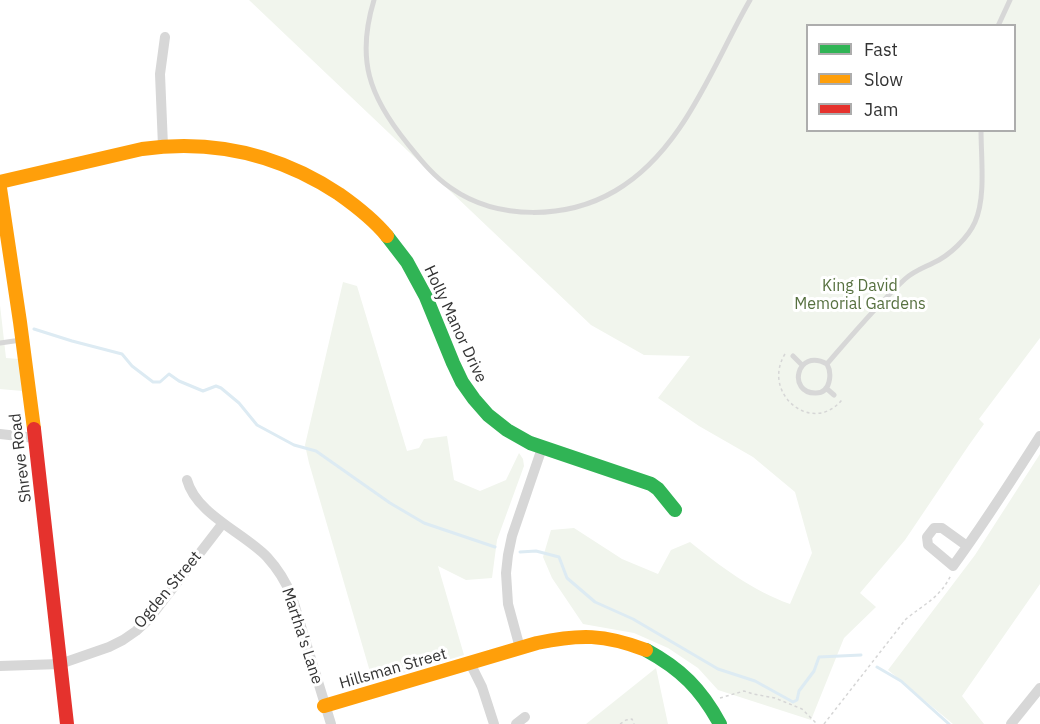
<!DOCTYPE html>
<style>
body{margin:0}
#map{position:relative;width:1040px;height:724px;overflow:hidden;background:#fff;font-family:"IBM Plex Sans",sans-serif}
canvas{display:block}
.legend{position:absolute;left:806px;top:24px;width:210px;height:108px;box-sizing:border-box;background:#fff;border:2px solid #adadad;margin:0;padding:8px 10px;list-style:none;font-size:18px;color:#333}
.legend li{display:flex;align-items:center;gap:12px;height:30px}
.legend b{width:30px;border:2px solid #adadad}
</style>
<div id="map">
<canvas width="1040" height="724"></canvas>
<ul class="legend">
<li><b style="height:8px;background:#30b455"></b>Fast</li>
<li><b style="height:8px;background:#ff9f0a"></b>Slow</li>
<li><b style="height:8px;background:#e5322d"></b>Jam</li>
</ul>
</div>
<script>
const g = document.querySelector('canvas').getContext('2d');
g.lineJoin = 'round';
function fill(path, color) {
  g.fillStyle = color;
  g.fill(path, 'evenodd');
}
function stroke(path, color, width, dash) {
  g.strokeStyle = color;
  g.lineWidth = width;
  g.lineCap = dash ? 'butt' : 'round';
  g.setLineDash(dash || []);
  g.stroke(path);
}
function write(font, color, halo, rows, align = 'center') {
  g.font = font + ' "IBM Plex Sans",sans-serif';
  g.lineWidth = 6;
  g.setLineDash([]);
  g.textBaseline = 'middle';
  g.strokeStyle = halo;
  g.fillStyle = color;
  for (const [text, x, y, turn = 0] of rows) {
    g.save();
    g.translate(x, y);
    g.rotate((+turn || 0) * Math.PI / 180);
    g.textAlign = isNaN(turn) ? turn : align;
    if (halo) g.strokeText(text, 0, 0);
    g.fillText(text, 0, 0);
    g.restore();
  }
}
fill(new Path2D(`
 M249 0H1040V338L979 419 984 424 969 445 905 540 860 593 876 607 844 638 811 720 718 690 698 668 668 648 634 633 583 624 552 578 543 557 551 530 574 528 622 559 658 574 671 550 690 542C720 566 753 591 790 604L812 553 795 492 753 457 699 426 658 398 690 356 644 355 591 325ZM808 26H1014V130H808Z
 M343 282 357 286 407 451 419 448 424 439 447 436 454 480 480 491 506 480 519 453 523 459 524 466 497 540 492 578 466 580 438 566 464 655 373 682 309 463 305 445Z
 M0 305 6 358 19 359 22 391 0 389Z
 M1040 454V584L962 696 984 724H953L888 670 975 555Z
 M656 668 668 724H586Z`), '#f1f5ed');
stroke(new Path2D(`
 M34 329 72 341 122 354 132 366 153 382H160L169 374 179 381 203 391 216 386 221 388 239 403 257 425 294 445 316 451 390 503 424 523 495 547
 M520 552 536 551 559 557 567 578 595 602 633 619 718 669 755 681 793 702 797 700 799 691 814 671 819 657 861 655
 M877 667 901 681 949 724`), '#ddebf3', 3);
stroke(new Path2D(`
 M785 354C761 393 811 435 841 401L838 399
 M720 698 744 691 753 694 775 698 802 709 817 724
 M620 724 626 720 632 719 634 724
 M824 724 906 619C924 604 940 598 951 575`), '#d6d6d6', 1.5, [3, 3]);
stroke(new Path2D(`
 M374 0C356 59 369 96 407 143 420 159 433 176 451 188 498 221 567 219 615 191 684 151 713 64 750 0
 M998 26 1010 0
 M0 343 21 340
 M793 356 802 365
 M827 364C832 373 831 393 816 393 787 394 796 347 827 364 852 335 877 305 905 279 914 271 923 268 933 263 949 256 968 238 975 222 986 198 981 158 981 130
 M826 388 834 395`), '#d7d7d7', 5);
stroke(new Path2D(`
 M163 146 160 74 165 37
 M0 434 35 438
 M187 480C196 514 244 533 267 557 278 569 286 582 292 597L331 724
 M967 546 942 528H934L927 537 928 545 953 566C984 524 1012 480 1040 436
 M520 648 508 604 506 573 508 555 512 536 542 448
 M470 663 482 687 494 724
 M0 666 60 664 109 647 123 640 136 631 149 619 223 523
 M516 724 525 717
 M1011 724 1040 688`), '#d7d7d7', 10);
stroke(new Path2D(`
 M387 236 407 262 426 297 453 363 462 382 474 399 488 415 507 430 530 443 651 484 658 489 675 510
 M646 650C681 669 701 689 720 724`), '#30b455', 14);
stroke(new Path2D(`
 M0 182 142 149C213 139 280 155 339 194 356 206 374 220 387 236
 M0 188 20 322 34 429
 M324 706 537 643C580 634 604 634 646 650`), '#ff9f0a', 14);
stroke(new Path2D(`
 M34 429 67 724`), '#e5322d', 14);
write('16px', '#56703f', '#fff', [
 ["King David",860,286],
 ["Memorial Gardens",860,304]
]);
write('16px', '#333', '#fff', [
 ["Holly Manor Drive",455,324,65],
 ["Shreve Road",21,458,-97],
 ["Ogden Street",168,590,-50],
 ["Martha's Lane",302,636,72],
 ["Hillsman Street",393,669,-16]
]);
</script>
